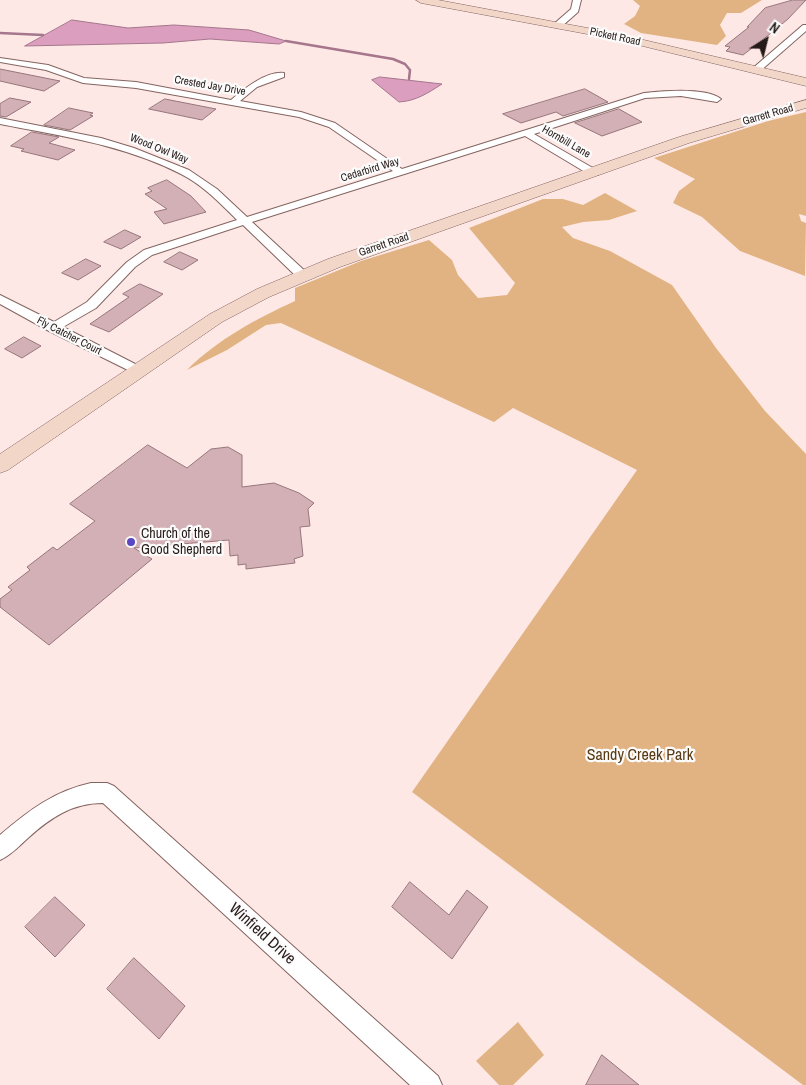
<!DOCTYPE html>
<style>
body{margin:0}
#map{position:relative;width:806px;height:1085px;overflow:hidden;background:#fee8e5;font-family:"Archivo Narrow",sans-serif}
canvas{display:block}
.north{position:absolute;left:741px;top:15px;width:50px;height:50px;-webkit-text-stroke:4px #fbfbfb;paint-order:stroke;rotate:36deg;font-size:14px;font-weight:700;line-height:20px;text-align:center;color:#261a18}
.north::after{content:'';display:block;margin:auto;width:18px;height:22px;background:#261a18;clip-path:polygon(50% 0,100% 100%,50% 72%,0 100%)}
</style>
<div id="map">
<canvas width="806" height="1085"></canvas>
<div class="north">N</div>
</div>
<script>
const g = document.querySelector('canvas').getContext('2d');
g.lineJoin = 'round';
function fill(path, color) {
  g.fillStyle = color;
  g.fill(path, 'evenodd');
}
function stroke(path, color, width, dash) {
  g.strokeStyle = color;
  g.lineWidth = width;
  g.lineCap = dash ? 'butt' : 'round';
  g.setLineDash(dash || []);
  g.stroke(path);
}
function write(font, color, halo, rows, align = 'center') {
  g.font = font + ' "Archivo Narrow",sans-serif';
  g.lineWidth = 4.5;
  g.setLineDash([]);
  g.textBaseline = 'middle';
  g.strokeStyle = halo;
  g.fillStyle = color;
  for (const [text, x, y, turn = 0] of rows) {
    g.save();
    g.translate(x, y);
    g.rotate((+turn || 0) * Math.PI / 180);
    g.textAlign = isNaN(turn) ? turn : align;
    if (halo) g.strokeText(text, 0, 0);
    g.fillText(text, 0, 0);
    g.restore();
  }
}
fill(new Path2D(`
 M518 1022 544 1055 513 1085H499L476 1061Z`), '#e0b384');
fill(new Path2D(`
 M633 0H762L741 13H727L720 25 726 36 717 45 641 33 624 24 635 16 640 6Z
 M806 112V216L799 214 801 221 806 223 805 276 740 251 702 217 673 203 679 191 695 179 654 158 768 121Z
 M605 193 637 211 609 220 583 222 562 227 573 238 610 251 672 285 716 348 765 411 806 454V1085H803L412 792 637 470 513 408 494 422 281 323 266 325 227 350 187 370C218 339 256 319 295 301V288L361 261 429 240 452 260 458 275 478 298 507 295 515 283 469 228 543 199H563L583 205Z`), '#e2b382');
const water = new Path2D(`
 M72 20 128 28 174 25 249 30 286 41 279 44 210 39 163 43 25 46Z
 M380 77 442 84C428 93 416 101 399 102L372 80Z`);
fill(water, '#db9ebe');
stroke(water, '#a5768c', 1);
stroke(new Path2D(`
 M0 33 43 35
 M286 41 393 59 405 64 410 70 409 79`), '#a5768c', 2.5);
const building = new Path2D(`
 M793 0H806L788 19 760 42 743 55 726 51 730 47 725 46 749 27H747L765 8Z
 M0 69 60 81 44 91 0 81Z
 M585 89 608 102 563 116 556 112 521 123 503 114Z
 M10 98 31 102 6 117 0 116V104Z
 M165 99 216 109 202 120 149 109Z
 M69 108 93 113 90 115 93 116 70 130 44 125Z
 M619 109 642 122 602 136 575 123Z
 M32 132 59 137 49 143 75 150 58 160 21 151 24 149 11 146Z
 M167 180 191 196 206 212 164 224 154 212 167 209 145 194 152 191 148 188Z
 M125 230 141 237 121 249 104 242Z
 M180 252 198 260 182 270 164 262Z
 M86 259 101 266 78 280 62 273Z
 M140 284 163 294 109 332 90 324 129 297 123 294Z
 M24 337 41 346 22 358 5 349Z
 M148 445 187 468 211 449 228 447 242 455V487L274 483 299 493 314 503 308 509 310 526 300 527 303 556 294 559 295 563 246 569V564L238 565V555L230 556 229 540 134 548 152 559 49 645 0 607V599L12 590 8 587 30 570 27 567 53 547 57 550 95 521 70 504Z
 M410 882 449 915 467 890 488 907 452 959 392 907Z
 M55 897 85 925 55 957 25 927Z
 M134 958 185 1006 159 1039 107 989Z
 M602 1055 639 1085H586Z`);
fill(building, '#d3b0b6');
stroke(building, '#96767c', 1);
const street = new Path2D(`
 M573 0H581L578 12 561 27H555V23L571 9Z
 M803 25H806V31L759 72H753V68Z
 M0 58 48 65 84 78 136 82 231 100C244 89 266 71 284 73V77L257 87 240 101 301 112 335 123 402 169 644 93C663 91 706 87 721 99L717 102 681 96 645 98 534 134 598 171V175H590L525 136 252 222 306 272 308 275 306 278H298L243 225 152 255 135 267 96 308 63 327 143 368 145 371 138 375 49 331 0 304V295L54 322 87 302 127 262 144 250 237 220C220 203 203 185 181 174 125 145 61 136 0 124V118L101 138 134 148 189 170 217 189 247 217 393 171 329 127 299 117 136 88 83 83 46 70 0 62Z
 M91 783H107L114 786 438 1076 442 1085H410L103 803C72 803 50 818 28 838 19 846 11 855 0 860V835C28 811 54 791 91 783Z`);
const secondary = new Path2D(`
 M416 0H438L614 33 806 78V86L614 39 421 3Z
 M806 100V108L689 143 340 267 269 297 222 322 8 470 0 473V454L210 314 257 289 328 259 679 137Z`);
stroke(street, '#836460', 2);
stroke(secondary, '#836460', 1);
fill(street, '#fff');
fill(secondary, '#f2d6c8');
for (const [x, y, r, color] of [
 [131,542,5,"#5b47c0"]
]) {
  const dot = new Path2D();
  dot.arc(x, y, r, 0, 2 * Math.PI);
  g.fillStyle = color;
  g.fill(dot);
  stroke(dot, '#fbfbfb', 2);
}
write('11px', '#261a18', '#fbfbfb', [
 ["Pickett Road",615,37,12],
 ["Crested Jay Drive",210,86,10],
 ["Garrett Road",768,115,-16],
 ["Hornbill Lane",566,142,30],
 ["Wood Owl Way",159,149,22],
 ["Cedarbird Way",370,170,-17],
 ["Garrett Road",384,245,-19],
 ["Fly Catcher Court",69,336,27]
]);
write('14px', '#261a18', '#fbfbfb', [
 ["Church of the",141,534],
 ["Good Shepherd",141,550]
], 'left');
write('16px', '#5a3a14', '#fbfbfb', [
 ["Sandy Creek Park",640,756]
]);
write('16px', '#261a18', '#fbfbfb', [
 ["Winfield Drive",262,934,42]
]);
</script>
